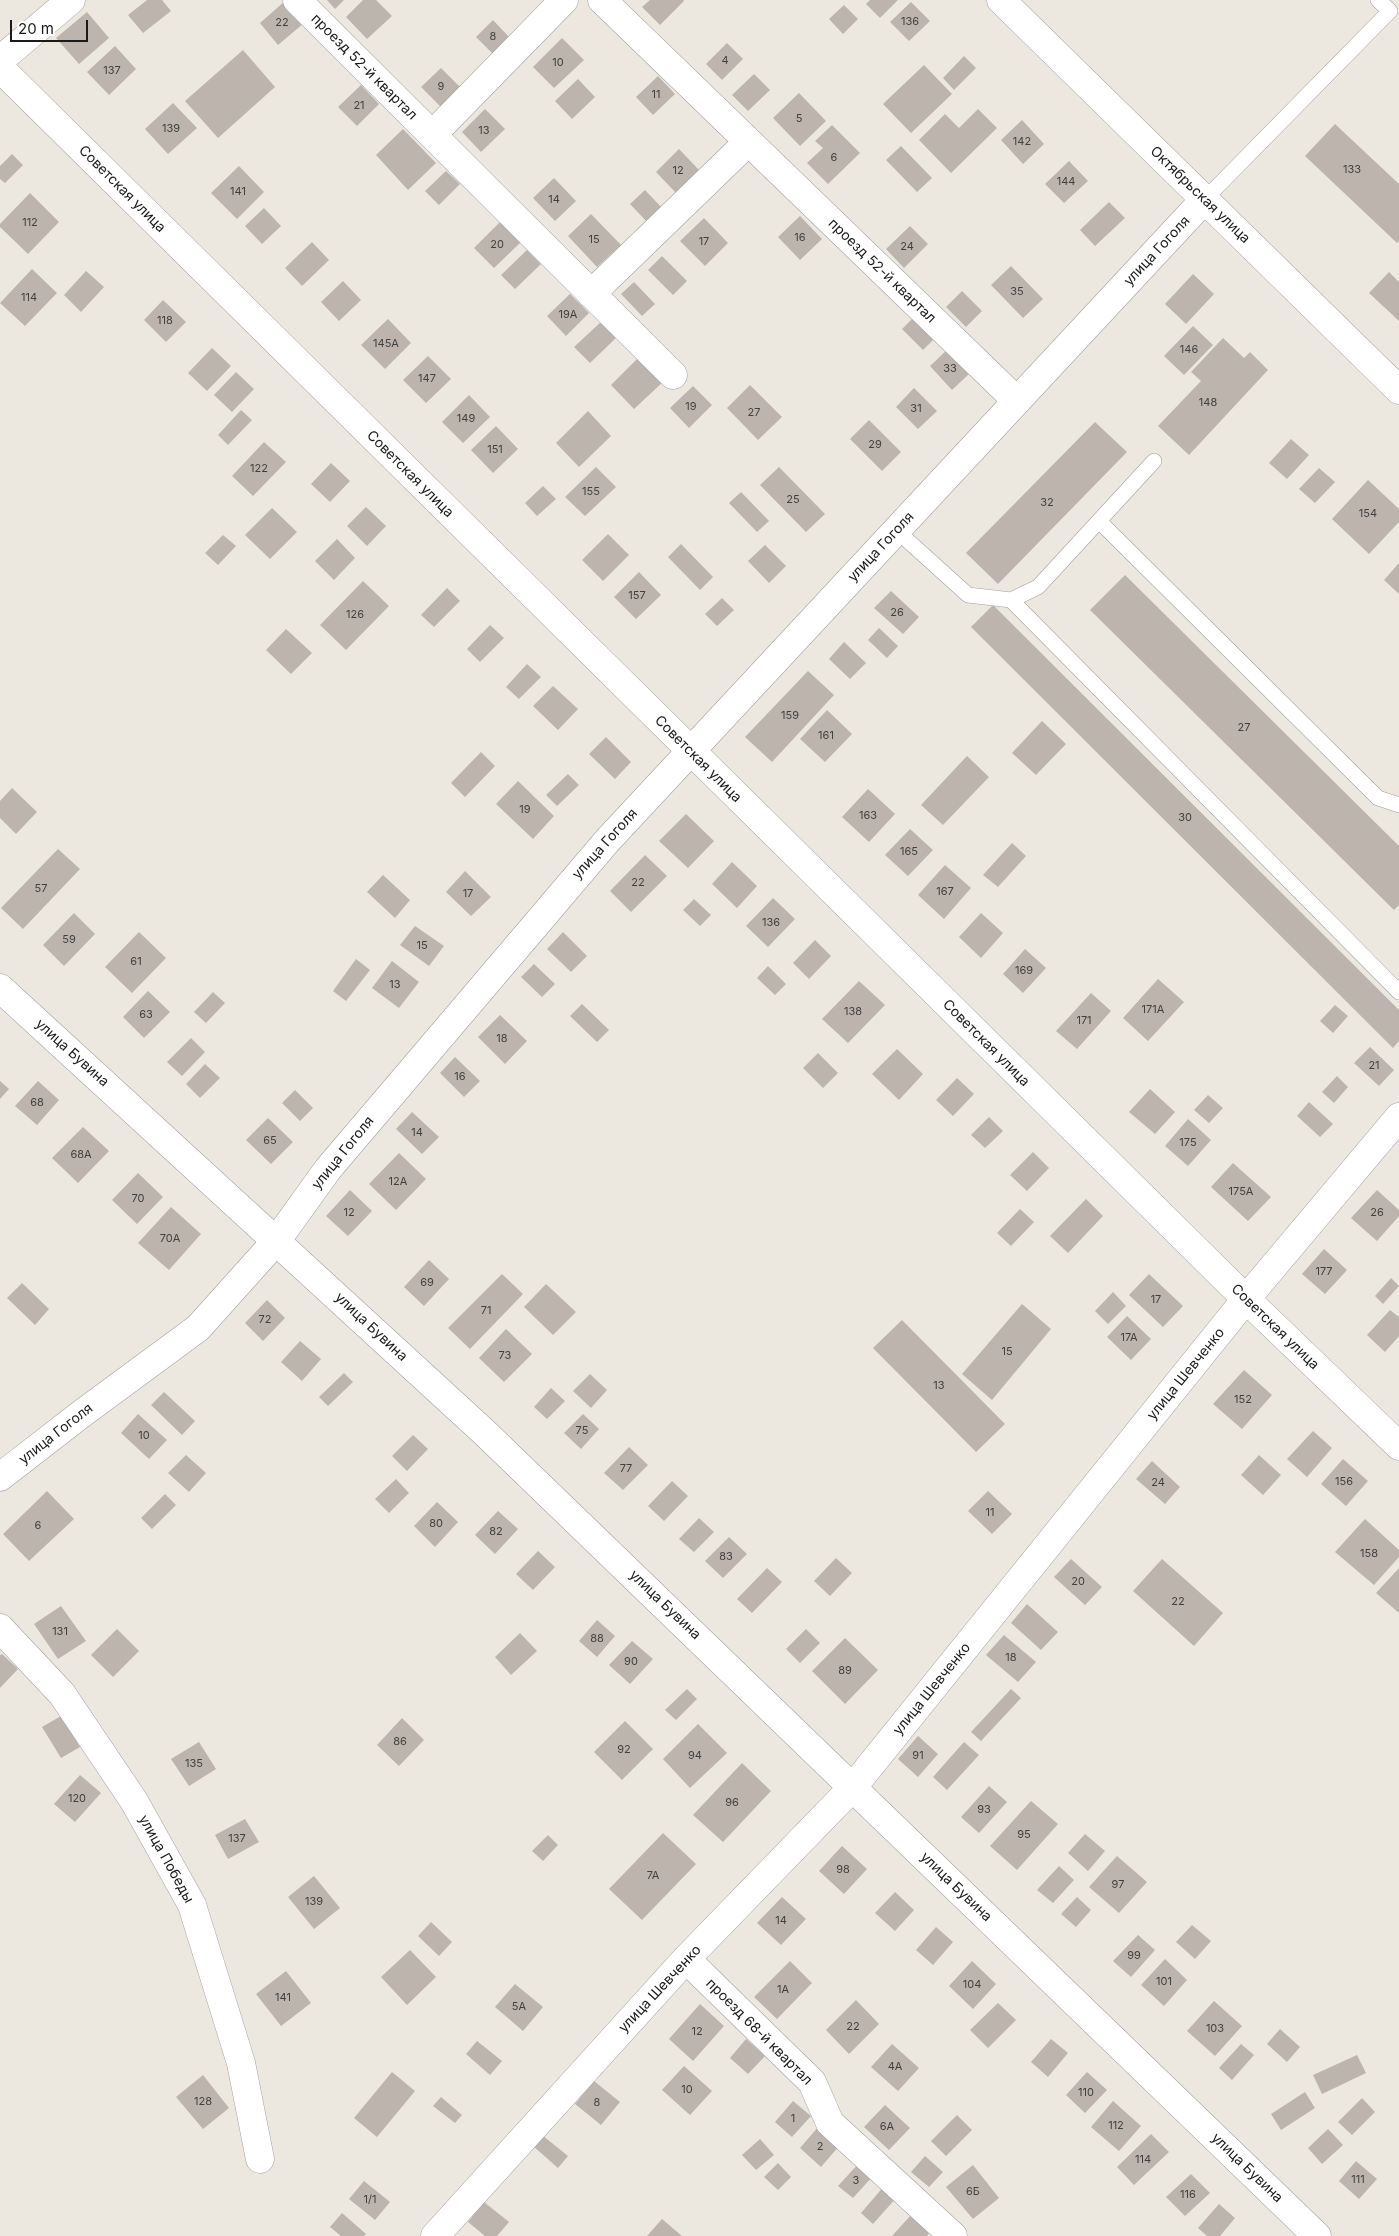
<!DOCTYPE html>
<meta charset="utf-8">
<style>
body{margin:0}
#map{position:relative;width:1399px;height:2236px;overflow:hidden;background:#ece8e0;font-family:Inter,sans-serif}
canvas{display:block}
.scale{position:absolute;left:10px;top:20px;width:78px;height:22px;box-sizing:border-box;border:2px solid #1a1a1a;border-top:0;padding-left:6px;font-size:15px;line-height:18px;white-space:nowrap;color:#1a1a1a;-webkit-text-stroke:4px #fff;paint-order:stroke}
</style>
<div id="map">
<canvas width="1399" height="2236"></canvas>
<div class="scale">20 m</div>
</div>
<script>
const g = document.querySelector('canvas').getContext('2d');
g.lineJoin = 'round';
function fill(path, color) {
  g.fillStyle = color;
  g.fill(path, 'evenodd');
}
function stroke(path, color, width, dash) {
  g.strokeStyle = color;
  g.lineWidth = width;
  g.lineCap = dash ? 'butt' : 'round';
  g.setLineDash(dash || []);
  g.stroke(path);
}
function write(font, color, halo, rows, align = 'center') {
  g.font = font + ' Inter,sans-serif';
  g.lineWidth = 4.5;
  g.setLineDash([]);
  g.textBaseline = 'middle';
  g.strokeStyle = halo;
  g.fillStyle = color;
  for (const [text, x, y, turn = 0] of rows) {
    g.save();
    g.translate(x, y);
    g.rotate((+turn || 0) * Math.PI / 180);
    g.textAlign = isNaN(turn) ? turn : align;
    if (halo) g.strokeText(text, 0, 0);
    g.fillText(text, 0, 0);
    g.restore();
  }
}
fill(new Path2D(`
 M147 0H162L171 11 143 33 128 15Z
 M327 0H344L335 9Z
 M363 0H376L392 16 367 39 346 17Z
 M650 0H683L684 1 660 25 642 7Z
 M870 0H898L880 18 866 4Z
 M285 1 304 23 278 45 260 23Z
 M911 2 930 21 909 41 890 22Z
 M844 5 858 19 843 34 829 19Z
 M87 12 109 38 79 64 56 38Z
 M493 20 510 38 494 55 476 37Z
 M562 38 584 60 554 88 533 67Z
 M727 43 743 59 722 80 706 64Z
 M115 46 136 69 109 95 87 72Z
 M243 50 275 87 218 138 185 101Z
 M964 56 976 68 954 90 943 78Z
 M924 65 952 94 911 133 883 104Z
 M441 68 461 88 441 107 421 87Z
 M754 74 770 90 748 111 732 95Z
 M658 76 675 94 653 115 636 97Z
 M578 79 595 97 572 119 555 101Z
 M361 85 379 104 357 126 338 107Z
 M799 93 826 121 800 146 773 118Z
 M173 103 197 128 168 154 145 129Z
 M485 109 505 129 481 152 462 132Z
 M978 109 997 128 951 173 919 140 945 114 959 128Z
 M1022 120 1044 144 1023 164 1001 140Z
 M1335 124 1399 184V241L1397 243 1305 156Z
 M832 125 860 153 828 184 807 163 823 148 815 141Z
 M403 129 436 163 408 190 376 155Z
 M901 146 932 178 917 192 886 160Z
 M679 149 700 171 677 194 656 172Z
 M12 154 23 165 5 183 0 179V166Z
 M1069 161 1088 181 1064 203 1045 184Z
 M239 166 264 192 237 219 211 193Z
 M446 171 460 184 439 205 425 191Z
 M554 178 576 201 555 221 533 198Z
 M645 190 663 209 648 223 630 204Z
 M30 193 59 222 28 254 0 227V224Z
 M1109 202 1125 218 1095 246 1080 230Z
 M264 208 281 226 262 244 245 226Z
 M591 214 621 245 597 267 568 236Z
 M800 216 822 239 800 260 778 237Z
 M704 218 728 243 705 266 680 241Z
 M501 221 521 242 494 268 474 248Z
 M910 226 928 244 904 268 886 249Z
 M312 242 329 260 302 286 285 268Z
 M527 250 541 264 515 289 501 275Z
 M662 256 687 281 673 295 648 270Z
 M1011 266 1043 299 1023 318 991 285Z
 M32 269 57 293 25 326 0 303Z
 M86 271 104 287 81 312 64 295Z
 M1389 272 1399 282V321L1369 293Z
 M1193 274 1214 294 1186 324 1165 304Z
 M343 281 361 300 339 321 321 302Z
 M634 282 655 304 642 316 621 294Z
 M962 291 982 311 966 327 946 307Z
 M570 294 589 313 566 336 547 316Z
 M163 300 186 322 166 342 144 320Z
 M388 319 411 343 385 369 361 345Z
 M912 319 933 340 923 350 902 329Z
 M603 320 618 336 590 363 574 347Z
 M1193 326 1213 345 1184 375 1164 356Z
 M1223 338 1244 358 1250 352 1268 370 1189 455 1158 426 1201 381 1191 372Z
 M212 348 231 366 207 391 188 373Z
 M948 349 971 372 952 390 930 366Z
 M428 356 451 379 426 403 403 380Z
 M640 356 664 381 634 409 611 385Z
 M236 372 254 389 232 412 214 395Z
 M750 385 782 417 758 440 727 408Z
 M693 386 712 405 689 428 670 408Z
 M914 388 937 411 918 429 896 407Z
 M469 395 490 417 463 443 442 422Z
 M241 410 252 420 228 445 218 435Z
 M588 411 611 436 579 467 556 443Z
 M869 420 901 452 882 471 850 439Z
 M1095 422 1127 452 998 584 966 553Z
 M496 426 518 449 493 473 471 450Z
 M1291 439 1309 455 1287 479 1269 463Z
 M264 442 286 462 253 496 232 476Z
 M331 463 350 481 330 502 311 484Z
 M596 467 616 487 585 516 565 497Z
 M779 467 825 514 806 532 760 485Z
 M1319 468 1335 482 1315 503 1299 489Z
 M1368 480 1399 509V522L1369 554 1332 519Z
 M543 486 556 499 537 516 525 503Z
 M741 492 769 521 757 532 729 503Z
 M366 507 386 526 367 546 347 526Z
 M272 508 297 532 270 559 245 535Z
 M608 534 629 555 603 581 582 560Z
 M223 535 236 546 218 565 205 553Z
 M337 539 355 558 334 580 315 561Z
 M681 544 713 577 700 590 668 557Z
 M765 545 786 566 769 583 748 561Z
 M1399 563V594L1384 580Z
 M639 572 661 595 636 619 614 597Z
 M1125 575 1399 846V905L1394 910 1090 610Z
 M363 581 389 606 346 650 320 625Z
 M447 588 460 601 434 627 421 615Z
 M891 591 919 617 903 634 874 608Z
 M722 598 734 610 717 626 705 614Z
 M993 605 1399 1010V1041L1393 1048 971 627Z
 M490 625 504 638 480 662 467 649Z
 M879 628 898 646 887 658 868 640Z
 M286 629 312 653 291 674 266 650Z
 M844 642 866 663 850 679 829 659Z
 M527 664 541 677 519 699 506 687Z
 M808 671 834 695 772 762 745 737Z
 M553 686 578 709 558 730 533 706Z
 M827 710 852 734 825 762 800 739Z
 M1042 721 1066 744 1036 775 1012 753Z
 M606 737 631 762 615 779 589 754Z
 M481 752 495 766 465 797 451 783Z
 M967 756 989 777 943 825 921 805Z
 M568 774 579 785 557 806 546 795Z
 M518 781 554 816 533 839 496 804Z
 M12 788 37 812 16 834 0 818V801Z
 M868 789 895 814 869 842 842 817Z
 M686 814 714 841 688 868 659 841Z
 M910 829 933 850 908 876 885 855Z
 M1012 843 1026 856 998 887 983 875Z
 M58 849 80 869 23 929 1 908Z
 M645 855 667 876 631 912 610 891Z
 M732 862 757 886 737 908 712 884Z
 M945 865 971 888 944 919 918 895Z
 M465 871 491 897 471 916 446 892Z
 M383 875 410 900 395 918 367 892Z
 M773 898 795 919 768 947 746 926Z
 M694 899 711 915 700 926 683 910Z
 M74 913 95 934 64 966 43 945Z
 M981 913 1003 933 981 958 959 937Z
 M415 926 444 946 429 966 400 945Z
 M139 932 166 958 132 993 105 967Z
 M563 932 587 956 571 972 547 949Z
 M815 940 831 956 809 979 793 963Z
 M1025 949 1046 968 1023 993 1003 974Z
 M356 959 370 970 346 1001 333 991Z
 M392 961 419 982 399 1008 372 988Z
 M534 964 555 984 542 997 521 977Z
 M768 966 786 984 775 995 757 978Z
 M1158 979 1184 1002 1148 1041 1123 1018Z
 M859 981 885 1005 848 1043 822 1019Z
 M148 991 170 1012 144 1038 123 1017Z
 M213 992 225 1003 206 1023 194 1012Z
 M1091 993 1111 1011 1077 1049 1056 1031Z
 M582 1004 609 1030 597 1042 570 1016Z
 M1335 1005 1348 1016 1333 1033 1320 1021Z
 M500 1015 527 1041 505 1064 478 1037Z
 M191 1038 205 1052 182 1076 167 1062Z
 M1370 1047 1394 1070 1379 1086 1354 1063Z
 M897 1049 923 1074 899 1100 872 1074Z
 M818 1053 838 1073 823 1088 803 1068Z
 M455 1057 480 1081 464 1097 440 1073Z
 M205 1064 220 1078 200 1098 186 1084Z
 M1337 1076 1348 1087 1334 1103 1322 1092Z
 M957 1078 974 1094 953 1116 936 1100Z
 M0 1081 9 1089 0 1099Z
 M38 1081 59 1100 37 1125 15 1106Z
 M1150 1089 1175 1112 1155 1134 1129 1112Z
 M295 1090 313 1108 300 1121 282 1103Z
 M1208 1095 1223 1108 1209 1123 1194 1110Z
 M1309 1102 1333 1124 1320 1137 1297 1116Z
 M412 1112 439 1137 422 1154 396 1129Z
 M989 1117 1003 1131 985 1148 971 1135Z
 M268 1118 293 1142 271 1164 246 1140Z
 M1188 1119 1211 1140 1188 1166 1165 1146Z
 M83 1127 109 1151 78 1183 52 1158Z
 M1033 1152 1049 1168 1027 1191 1010 1175Z
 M399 1153 426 1179 396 1210 369 1184Z
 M1233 1163 1271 1197 1248 1221 1211 1187Z
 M138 1173 163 1197 137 1224 112 1200Z
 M350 1190 372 1211 348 1236 326 1216Z
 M1377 1190 1399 1210V1216L1377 1241 1351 1218Z
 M1086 1199 1103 1216 1068 1253 1050 1236Z
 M171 1207 201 1234 169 1270 138 1243Z
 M1020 1209 1034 1222 1011 1246 997 1233Z
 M1324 1249 1347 1270 1325 1294 1302 1274Z
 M429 1260 449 1279 424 1306 404 1287Z
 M502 1274 523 1294 470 1349 448 1328Z
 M1149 1274 1183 1306 1163 1327 1129 1295Z
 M1391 1278 1399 1286 1383 1304 1375 1296Z
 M22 1283 49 1309 35 1325 7 1298Z
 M546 1284 576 1312 553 1335 524 1307Z
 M1113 1292 1126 1306 1108 1324 1095 1311Z
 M267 1300 285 1318 263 1341 245 1323Z
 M1022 1304 1051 1329 992 1400 962 1374Z
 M1390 1310 1399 1317V1336L1385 1352 1367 1335Z
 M1127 1316 1151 1339 1131 1360 1107 1337Z
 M902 1320 1005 1424 976 1452 873 1348Z
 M506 1329 532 1354 504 1382 479 1358Z
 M300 1341 321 1359 302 1381 281 1362Z
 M1244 1370 1272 1395 1242 1429 1213 1404Z
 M344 1373 353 1382 328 1406 319 1397Z
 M590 1374 607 1390 591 1408 573 1391Z
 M551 1388 565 1401 547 1419 534 1407Z
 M164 1392 195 1421 182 1435 151 1405Z
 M138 1414 167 1440 149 1459 121 1433Z
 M583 1414 599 1429 581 1449 564 1433Z
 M1313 1431 1332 1448 1307 1477 1287 1459Z
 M413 1435 428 1449 407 1471 392 1456Z
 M629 1447 648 1465 623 1490 604 1473Z
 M186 1455 206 1473 189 1492 168 1473Z
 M1259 1455 1281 1475 1263 1495 1241 1475Z
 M1343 1459 1368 1481 1346 1506 1321 1484Z
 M1152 1461 1180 1487 1165 1504 1136 1479Z
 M396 1479 409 1493 389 1513 375 1499Z
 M672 1481 688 1496 664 1521 648 1506Z
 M47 1491 74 1519 29 1561 3 1534Z
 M988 1491 1012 1514 992 1534 968 1511Z
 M165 1494 176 1505 152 1529 141 1518Z
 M437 1502 458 1522 435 1547 414 1526Z
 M498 1511 518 1529 495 1554 475 1535Z
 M699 1518 714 1532 694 1552 679 1539Z
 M1365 1519 1399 1550V1557L1374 1585 1335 1552Z
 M729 1537 747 1554 723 1578 705 1561Z
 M538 1551 555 1567 533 1590 516 1574Z
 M836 1558 852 1573 830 1596 814 1581Z
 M1071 1559 1102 1587 1085 1605 1054 1577Z
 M1162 1559 1223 1613 1194 1646 1133 1591Z
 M767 1568 782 1582 752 1613 737 1599Z
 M1399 1568V1613L1376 1593Z
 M1027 1604 1058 1632 1041 1650 1011 1623Z
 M61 1606 86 1641 58 1659 34 1624Z
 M597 1620 615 1636 597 1657 579 1641Z
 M117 1629 139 1651 113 1677 91 1655Z
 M806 1629 820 1643 800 1663 786 1649Z
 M520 1633 537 1651 511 1675 495 1657Z
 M1004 1635 1036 1662 1018 1682 986 1655Z
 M845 1638 878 1670 845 1704 812 1671Z
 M632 1641 653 1659 630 1684 609 1665Z
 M2 1654 18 1669 0 1688V1655Z
 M687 1689 697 1699 676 1720 665 1710Z
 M1011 1689 1021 1698 981 1741 971 1732Z
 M61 1716 80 1747 61 1758 42 1727Z
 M402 1718 424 1740 399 1766 377 1745Z
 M625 1721 653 1749 622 1780 594 1752Z
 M698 1724 727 1753 690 1788 663 1759Z
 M918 1736 938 1754 918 1777 898 1759Z
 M199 1742 216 1769 189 1786 171 1759Z
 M964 1742 979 1755 947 1790 933 1777Z
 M742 1763 771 1791 723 1842 693 1815Z
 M80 1775 101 1793 75 1822 54 1804Z
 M989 1786 1007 1802 979 1833 961 1817Z
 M1031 1801 1058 1824 1017 1870 990 1846Z
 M245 1819 259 1842 228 1859 215 1835Z
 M663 1833 696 1864 642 1920 609 1889Z
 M1085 1834 1105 1851 1088 1871 1068 1853Z
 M548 1835 558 1845 543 1861 532 1851Z
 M842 1846 867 1869 844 1894 819 1871Z
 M1117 1856 1147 1882 1119 1913 1089 1887Z
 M1059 1866 1074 1880 1053 1903 1037 1890Z
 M314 1876 340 1908 314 1929 288 1897Z
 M895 1892 914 1910 895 1931 875 1913Z
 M782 1897 806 1919 781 1945 757 1923Z
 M1077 1897 1091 1910 1076 1927 1061 1914Z
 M431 1922 452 1942 439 1956 418 1936Z
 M1192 1925 1211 1941 1195 1959 1176 1942Z
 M936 1927 953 1942 933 1965 916 1950Z
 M1138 1935 1155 1950 1131 1977 1113 1961Z
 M410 1950 436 1977 407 2005 381 1977Z
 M1165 1959 1187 1980 1164 2006 1141 1985Z
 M790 1961 812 1983 777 2019 754 1997Z
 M972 1961 996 1984 973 2009 949 1986Z
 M286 1971 311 2003 281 2026 256 1994Z
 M515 1984 543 2007 523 2031 495 2007Z
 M856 2000 879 2024 849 2054 826 2030Z
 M1214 2001 1242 2026 1215 2056 1187 2031Z
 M998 2003 1016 2020 988 2048 970 2030Z
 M700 2004 724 2026 693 2061 669 2039Z
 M1280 2029 1300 2047 1287 2062 1267 2044Z
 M746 2039 765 2056 748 2074 730 2058Z
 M1051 2039 1068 2053 1048 2077 1031 2062Z
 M477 2041 502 2061 490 2075 466 2054Z
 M892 2044 919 2068 898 2091 871 2067Z
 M1241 2044 1254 2055 1232 2080 1219 2068Z
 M1357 2055 1366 2073 1322 2094 1313 2075Z
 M684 2066 712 2091 690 2115 662 2090Z
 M392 2072 415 2091 377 2137 354 2118Z
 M1087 2072 1107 2090 1085 2113 1066 2095Z
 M203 2075 229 2108 203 2129 176 2097Z
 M594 2081 620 2102 601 2125 575 2104Z
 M1305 2092 1315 2108 1281 2130 1271 2114Z
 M441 2097 462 2115 455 2123 433 2106Z
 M1362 2098 1375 2112 1352 2135 1338 2122Z
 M793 2101 811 2116 792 2137 775 2122Z
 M1113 2101 1141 2126 1119 2151 1091 2127Z
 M885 2105 910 2128 889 2150 864 2127Z
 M957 2115 972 2130 946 2156 931 2141Z
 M819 2126 840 2145 821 2167 800 2148Z
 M1328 2129 1343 2145 1322 2164 1308 2148Z
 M1151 2134 1169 2152 1134 2185 1117 2167Z
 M542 2135 568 2156 558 2168 533 2146Z
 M760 2139 774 2155 756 2170 742 2155Z
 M925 2156 943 2172 929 2187 911 2172Z
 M1356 2161 1377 2179 1359 2199 1339 2181Z
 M778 2163 791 2177 778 2190 764 2177Z
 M859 2163 873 2176 853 2198 838 2186Z
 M973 2165 999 2198 973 2219 946 2187Z
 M1191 2174 1210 2193 1185 2216 1166 2197Z
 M364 2181 390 2202 375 2220 349 2199Z
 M885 2185 897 2197 873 2224 861 2213Z
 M484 2202 509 2222 497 2236H485L468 2222Z
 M1219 2204 1235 2218 1220 2236H1207L1198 2228Z
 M342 2213 366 2234 364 2236H341L330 2227Z
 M911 2215 930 2232 927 2236H892Z
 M662 2219 682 2236H647Z`), '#bcb4ad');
const service = new Path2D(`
 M1205 199 1390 11 1378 0
 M1099 521 1378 798 1399 805
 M896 530 968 595 1011 600 1038 587 1154 461
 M1011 600 1399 992`);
const minor = new Path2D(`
 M297 0 673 375
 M602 0 1017 401
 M1001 0 1399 390
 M0 60 71 0
 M0 68 1246 1299 1399 1446
 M432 135 564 0
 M591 294 748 142
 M0 988 484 1432 1317 2236
 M0 1477 80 1415 198 1328 277 1240 328 1169 607 841 1205 199
 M0 1628 62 1694 134 1801 192 1905 241 2063 260 2159
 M686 1959 812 2082 830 2123 953 2236
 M435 2236 686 1959 853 1787 1246 1299 1399 1117`);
stroke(service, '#a1a1a1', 16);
stroke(minor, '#a1a1a1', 29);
stroke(service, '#fff', 15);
stroke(minor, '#fff', 28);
write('11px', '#42403f', null, [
 ["136",910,22],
 ["22",282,23],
 ["8",493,37],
 ["4",725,61],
 ["10",558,63],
 ["137",112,71],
 ["9",441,87],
 ["11",656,95],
 ["21",359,106],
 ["5",799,119],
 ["139",171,129],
 ["13",484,131],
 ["142",1022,142],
 ["6",834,158],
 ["133",1352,170],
 ["12",678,171],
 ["144",1066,182],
 ["141",238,192],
 ["14",554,200],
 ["112",30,223],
 ["16",800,238],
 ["15",594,240],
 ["17",704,242],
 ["20",497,245],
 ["24",907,247],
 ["35",1017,292],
 ["114",29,298],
 ["19А",568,315],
 ["118",165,321],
 ["145А",386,344],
 ["146",1189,350],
 ["33",950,369],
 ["147",427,379],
 ["148",1208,403],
 ["19",691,407],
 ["31",916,409],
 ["27",754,413],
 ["149",466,419],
 ["29",875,445],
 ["151",495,450],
 ["122",259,469],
 ["155",591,492],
 ["25",793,500],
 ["32",1047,503],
 ["154",1368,514],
 ["157",637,596],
 ["26",897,613],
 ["126",355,615],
 ["159",790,716],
 ["27",1244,728],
 ["161",826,736],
 ["19",525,810],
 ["163",868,816],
 ["30",1185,818],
 ["165",909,852],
 ["22",638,883],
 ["57",41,889],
 ["167",945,892],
 ["17",468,894],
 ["136",771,923],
 ["59",69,940],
 ["15",422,946],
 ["61",136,962],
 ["169",1024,971],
 ["13",395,985],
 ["171А",1153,1010],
 ["138",853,1012],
 ["63",146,1015],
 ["171",1084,1021],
 ["18",502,1039],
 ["21",1374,1066],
 ["16",460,1077],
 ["68",37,1103],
 ["14",417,1133],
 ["65",270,1141],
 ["175",1188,1143],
 ["68А",81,1155],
 ["12А",398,1182],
 ["175А",1241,1192],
 ["70",138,1199],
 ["12",349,1213],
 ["26",1377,1213],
 ["70А",170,1239],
 ["177",1324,1272],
 ["69",427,1283],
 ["17",1156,1300],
 ["71",486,1311],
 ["72",265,1320],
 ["17А",1129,1338],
 ["15",1007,1352],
 ["73",505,1356],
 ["13",939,1386],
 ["152",1243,1400],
 ["75",582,1431],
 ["10",144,1436],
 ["77",626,1469],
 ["156",1344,1482],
 ["24",1158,1483],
 ["11",990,1513],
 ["80",436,1524],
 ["6",38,1526],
 ["82",496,1532],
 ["158",1369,1554],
 ["83",726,1557],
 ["20",1078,1582],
 ["22",1178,1602],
 ["131",60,1632],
 ["88",597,1639],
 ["18",1011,1658],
 ["90",631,1662],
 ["89",845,1671],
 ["86",400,1742],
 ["92",624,1750],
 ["94",695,1756],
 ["91",918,1756],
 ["135",194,1764],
 ["120",77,1799],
 ["96",732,1803],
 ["93",984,1810],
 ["95",1024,1835],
 ["137",237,1839],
 ["98",843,1870],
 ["7А",653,1876],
 ["97",1118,1885],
 ["139",314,1902],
 ["14",781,1921],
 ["99",1134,1956],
 ["101",1164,1982],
 ["104",972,1985],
 ["1А",783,1990],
 ["141",283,1998],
 ["5А",519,2007],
 ["22",853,2027],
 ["103",1215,2029],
 ["12",697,2032],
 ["4А",895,2067],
 ["10",687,2090],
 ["110",1086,2093],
 ["128",203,2102],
 ["8",597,2103],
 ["1",793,2119],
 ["112",1116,2126],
 ["6А",887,2127],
 ["2",820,2147],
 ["114",1143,2160],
 ["111",1358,2180],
 ["3",856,2181],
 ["6Б",973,2192],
 ["116",1188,2195],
 ["1/1",370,2200]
]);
write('14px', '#1a1a1a', '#fff', [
 ["проезд 52-й квартал",364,67,45],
 ["Советская улица",122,189,45],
 ["Октябрьская улица",1200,195,44],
 ["улица Гоголя",1157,251,-47],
 ["проезд 52-й квартал",882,271,44],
 ["Советская улица",410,474,45],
 ["улица Гоголя",881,547,-47],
 ["Советская улица",698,759,45],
 ["улица Гоголя",605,844,-48],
 ["Советская улица",986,1043,45],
 ["улица Бувина",72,1053,42],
 ["улица Гоголя",343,1153,-51],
 ["улица Бувина",371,1327,43],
 ["Советская улица",1275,1327,44],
 ["улица Шевченко",1186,1374,-51],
 ["улица Гоголя",56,1434,-38],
 ["улица Бувина",665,1605,44],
 ["улица Шевченко",932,1689,-51],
 ["улица Победы",166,1859,61],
 ["улица Бувина",956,1887,44],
 ["улица Шевченко",660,1989,-47],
 ["проезд 68-й квартал",759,2032,45],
 ["улица Бувина",1247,2168,44]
]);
</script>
